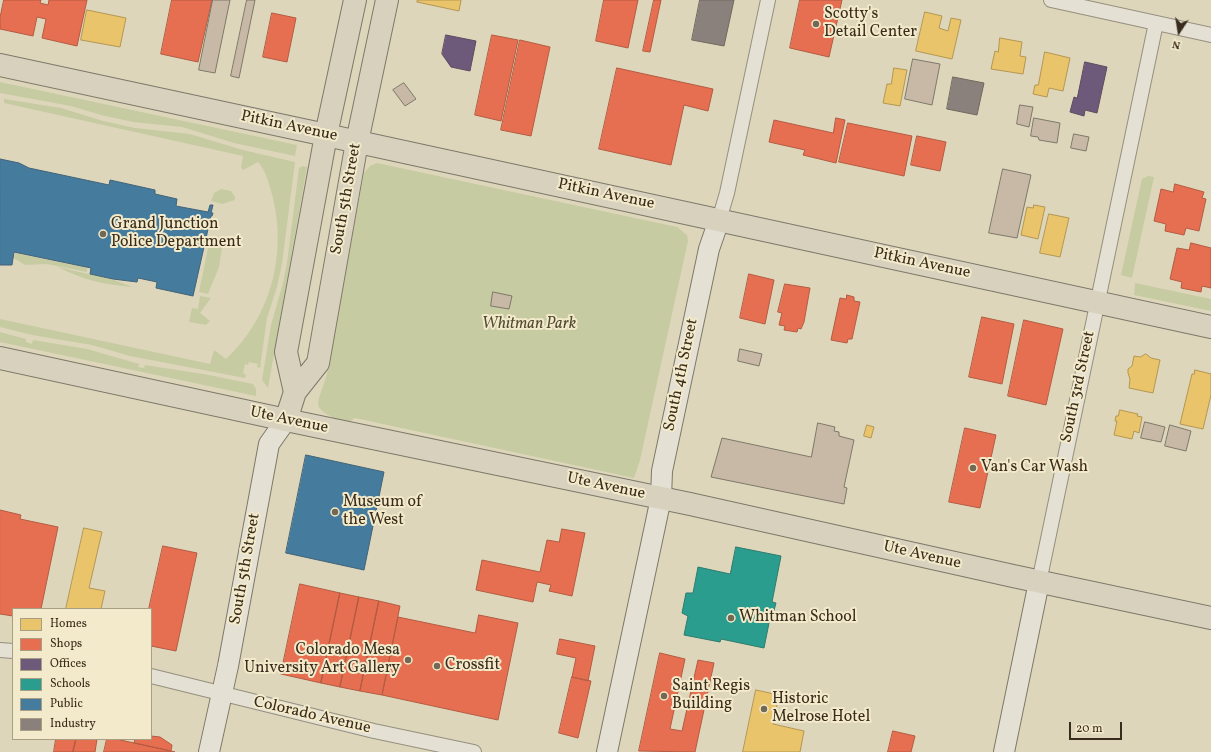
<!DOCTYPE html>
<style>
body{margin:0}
#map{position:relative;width:1211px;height:752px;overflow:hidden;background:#ddd6bb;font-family:Vollkorn,serif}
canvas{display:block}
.legend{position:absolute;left:12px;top:608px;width:140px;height:132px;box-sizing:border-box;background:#f2eaca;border:1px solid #a89e84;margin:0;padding:5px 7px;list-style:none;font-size:12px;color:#3a2c1c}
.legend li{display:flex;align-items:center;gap:8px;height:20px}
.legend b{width:20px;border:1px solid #a89e84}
.north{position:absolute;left:1159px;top:12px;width:40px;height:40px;-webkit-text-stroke:3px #f2eaca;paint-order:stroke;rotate:192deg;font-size:11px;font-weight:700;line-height:16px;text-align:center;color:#3a2c1c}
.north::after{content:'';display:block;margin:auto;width:14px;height:18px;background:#3a2c1c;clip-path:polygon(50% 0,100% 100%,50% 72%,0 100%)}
.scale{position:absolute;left:1069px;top:722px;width:53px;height:18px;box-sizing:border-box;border:2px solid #3a2c1c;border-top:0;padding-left:5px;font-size:12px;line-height:14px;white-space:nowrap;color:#3a2c1c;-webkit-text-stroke:3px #f2eaca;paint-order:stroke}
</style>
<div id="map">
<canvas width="1211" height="752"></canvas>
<ul class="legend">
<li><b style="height:11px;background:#e9c46a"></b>Homes</li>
<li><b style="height:11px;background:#e76f51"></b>Shops</li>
<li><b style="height:11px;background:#6d597a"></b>Offices</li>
<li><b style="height:11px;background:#2a9d8f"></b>Schools</li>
<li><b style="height:11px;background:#457b9d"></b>Public</li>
<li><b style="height:11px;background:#8a817c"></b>Industry</li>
</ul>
<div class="north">N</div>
<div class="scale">20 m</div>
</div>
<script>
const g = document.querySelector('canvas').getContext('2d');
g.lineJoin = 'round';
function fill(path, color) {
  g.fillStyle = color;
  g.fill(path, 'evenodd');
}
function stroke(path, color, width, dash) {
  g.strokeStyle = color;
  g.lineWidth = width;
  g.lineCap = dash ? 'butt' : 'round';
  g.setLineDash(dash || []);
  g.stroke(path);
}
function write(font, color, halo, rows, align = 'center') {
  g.font = font + ' Vollkorn,serif';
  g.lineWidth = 4;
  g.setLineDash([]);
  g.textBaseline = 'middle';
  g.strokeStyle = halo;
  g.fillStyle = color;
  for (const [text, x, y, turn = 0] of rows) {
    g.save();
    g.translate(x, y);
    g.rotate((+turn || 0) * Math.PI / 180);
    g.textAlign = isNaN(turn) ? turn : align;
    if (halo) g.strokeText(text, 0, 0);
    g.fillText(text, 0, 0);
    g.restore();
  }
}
fill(new Path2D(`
 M0 82 297 145 295 156 234 143 182 127 133 122 101 115 71 106 0 93Z
 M4 99 61 108 103 121 135 128 190 134 243 150 295 162 282 264 277 287 267 318 260 368 257 367 258 364 249 362 248 365 245 364 243 373 246 375 245 378 130 356 92 345 32 335 0 327V319L210 364 214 350 226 359C270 318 287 256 273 198 270 187 266 170 258 162L243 170 241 167 243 156 4 103Z
 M377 163 677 227 687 235 688 241 640 460 634 478 355 418 345 424C308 405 317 409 327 374L364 173 370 166Z
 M303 166 307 167 268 388 262 380 271 325 283 283 287 263 299 168Z
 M1148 176 1154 177 1132 278 1121 275 1142 179Z
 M221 189 231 191 235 197V200L222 204 211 201 214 193Z
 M210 238 223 241 219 267 208 294 199 292Z
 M15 253 87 268V272L47 264 25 265 14 258Z
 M58 267 114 280 133 287C106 285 82 280 58 267Z
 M1135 283 1211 299V311L1134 295Z
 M200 296 211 298 200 313 210 321 206 325 189 322 192 308 198 309Z
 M0 332 26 339V342L32 344 33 340 87 349 139 364 138 367 144 368 145 365 209 375 253 384 256 389V396L0 342Z`), '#c6cba2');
const homes = new Path2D(`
 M418 0H461L459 11 417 2Z
 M87 10 126 18 120 47 81 40Z
 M925 12 942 16 939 28 948 31 951 18 961 20 952 59 916 51Z
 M1000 38 1022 42 1020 56 1026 57 1023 74 991 69 995 51 998 52Z
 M1045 52 1070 58 1063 91 1049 88 1047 97 1033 94 1035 85H1038Z
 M894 68 907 70 900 106 883 103 887 84H891Z
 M1034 205 1045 207 1038 239 1021 235 1027 207 1033 208Z
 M1049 214 1069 218 1060 257 1040 253Z
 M1146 354 1151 358 1160 360 1153 393 1129 388 1130 379 1128 373V369L1132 366 1134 356 1140 357Z
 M1195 370 1211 374V395L1203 429 1180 424 1192 374H1194Z
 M1120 410 1138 414 1137 416 1142 417 1139 433 1134 431 1132 439 1114 435 1117 421H1115L1116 416H1118Z
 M867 425 874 427 871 438 864 436Z
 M84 528 102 532 89 588 105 591 101 609H66Z
 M756 690 779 695 773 724 804 731 800 752H743Z`);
fill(homes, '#e9c46a');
stroke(homes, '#b49653', 1);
const shops = new Path2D(`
 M4 0H41L40 3 48 5 49 0H87L77 46 42 38 46 19 37 17 33 36 0 29V18Z
 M172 0H212L198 62 161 54Z
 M604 0H638L628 48 596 41Z
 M654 0H661L650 52 643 51Z
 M800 0H842L829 57 790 48Z
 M272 13 296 18 287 62 263 57Z
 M492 35 518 40 501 121 475 115Z
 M520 40 550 47 531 136 501 130Z
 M617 68 713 89 708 111 684 105 671 165 599 149Z
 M836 118 845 120 836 163 803 155 805 150 769 142 774 120 833 133Z
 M848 123 912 136 904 176 839 162Z
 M917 136 946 142 940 171 911 165Z
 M1175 184 1204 192 1202 198 1206 199 1199 231 1186 228 1184 235 1165 231 1166 224 1154 221 1161 189 1173 192Z
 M1191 243 1211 248V288L1202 286 1201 292 1181 288 1182 282 1170 279 1177 248 1189 250Z
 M749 274 774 280 765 324 740 318Z
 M785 284 810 288 804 322 801 329 798 328 797 332 784 330 785 326 779 325 782 313 778 312Z
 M847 295 854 297V301L860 302 852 339H848L847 343 831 340 840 298 846 299Z
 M982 317 1014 324 1002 384 969 377Z
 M1024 320 1063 329 1046 405 1008 396Z
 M965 428 996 435 980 508 949 502Z
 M0 510 21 515 20 519 58 527 41 609H13V616L0 614Z
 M562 529 585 533 572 596 549 591 551 585 537 582 533 602 476 590 482 560 540 572 547 540 559 542Z
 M163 546 197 553 176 651 151 646V609H149Z
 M300 584 340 593 321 683 281 674Z
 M340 593 359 597 340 687 321 683Z
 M359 597 379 601 360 691 340 687Z
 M379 601 400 606 382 695 360 691Z
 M479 615 518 623 498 720 382 695 398 617 475 633Z
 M560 639 595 646 588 681 572 677 576 658 557 654Z
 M660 653 685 659 670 729 682 731 698 660 714 663 695 752 639 751Z
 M572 677 591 681 578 738 559 733Z
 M893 731 915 736 911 752H888Z
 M151 736 160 737 172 745 171 751 134 743 135 739H151Z
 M56 739H76L73 752H54Z
 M76 739H97L95 752H73Z
 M107 739H116L175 752H104Z`);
fill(shops, '#e76f51');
stroke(shops, '#b35b41', 1);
const offices = new Path2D(`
 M446 35 476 41 470 71 451 67 442 54Z
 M1085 62 1107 67 1097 113 1085 110 1084 116 1070 112 1074 97 1077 98Z`);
fill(offices, '#6d597a');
stroke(offices, '#5e4c5e', 1);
const schools = new Path2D(`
 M736 547 781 556 772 602 776 603 773 614 771 613 764 648 721 639 720 642 684 635 688 616 682 613 686 593H693L698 567 730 574Z`);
fill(schools, '#2a9d8f');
stroke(schools, '#2f7b6c', 1);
const public = new Path2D(`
 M0 159 19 163 29 168 109 185 110 180 155 190V194L177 199 176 206 208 212 210 205H213L211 213H213L212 216H211L193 296 156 288 157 282 138 278 137 282 113 279 90 274 91 268 14 252 12 265H0Z
 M306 455 384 472 364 570 286 553Z`);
fill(public, '#457b9d');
stroke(public, '#426376', 1);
const industry = new Path2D(`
 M700 0H734L724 46 692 40Z
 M953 77 984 83 977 115 947 109Z`);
fill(industry, '#8a817c');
stroke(industry, '#72685f', 1);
const building = new Path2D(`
 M213 0H230L215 73 199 70Z
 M247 0H255L239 78 231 76Z
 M913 59 940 64 932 105 905 99Z
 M404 83 416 99 405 106 393 90Z
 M1020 105 1033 107 1029 127 1017 124Z
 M1034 118 1060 123 1057 143 1039 140 1038 137 1031 136Z
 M1074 134 1089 137 1086 151 1071 148Z
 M1003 169 1031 175 1017 238 989 233Z
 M493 292 512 296 509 309 491 306Z
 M740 349 762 354 759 366 738 361Z
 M1145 422 1165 427 1161 442 1141 438Z
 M818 423 835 427 834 431 839 432V436L854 440 844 487 847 488 844 504 711 477 722 438 811 457Z
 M1170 425 1191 431 1186 451 1165 446Z`);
fill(building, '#c8b9a6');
stroke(building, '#7e7869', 1);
const street = new Path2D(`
 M1051 0 1211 35
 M719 220 727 193 768 0
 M1039 582 1156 23
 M0 650 13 651
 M151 676 374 731 474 752`);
const secondary = new Path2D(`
 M209 752 228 666 269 444 286 420
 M607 752 661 498 662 471 709 249 719 220
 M1004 752 1039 582`);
const primary = new Path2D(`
 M0 65 326 135
 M0 358 286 420`);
const highway = new Path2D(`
 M387 0 357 142 318 363 295 392 286 420 690 504 1013 576 1211 618
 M326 135 1211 327
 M295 392 286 352 326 135 355 0`);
stroke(street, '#958f7e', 16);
stroke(secondary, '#7e7869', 22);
stroke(primary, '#7e7869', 24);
stroke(highway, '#7e7869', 24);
stroke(street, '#e4e0d3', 14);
stroke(secondary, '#e4e0d3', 20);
stroke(primary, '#d8d1be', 22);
stroke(highway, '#d8d1be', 22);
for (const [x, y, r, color] of [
 [816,24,4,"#736854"],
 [103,234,4,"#736854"],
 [973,468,4,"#736854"],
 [335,512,4,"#736854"],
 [731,618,4,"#736854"],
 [408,660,4,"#736854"],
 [437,666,4,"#736854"],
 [664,696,4,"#736854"],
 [764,709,4,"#736854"]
]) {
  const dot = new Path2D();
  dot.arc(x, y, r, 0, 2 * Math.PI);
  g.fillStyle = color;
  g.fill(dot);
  stroke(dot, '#f2eaca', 1.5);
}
write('16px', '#3a2c1c', '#f2eaca', [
 ["Scotty's",824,15],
 ["Detail Center",824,33],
 ["Grand Junction",111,225],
 ["Police Department",111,243],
 ["Van's Car Wash",981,468],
 ["Museum of",343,503],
 ["the West",343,521],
 ["Whitman School",739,618],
 ["Colorado Mesa",400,651,"right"],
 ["University Art Gallery",400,669,"right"],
 ["Crossfit",445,666],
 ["Saint Regis",672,687],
 ["Building",672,705],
 ["Historic",772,700],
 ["Melrose Hotel",772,718]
], 'left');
write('16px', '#3a2c1c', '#f2eaca', [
 ["Pitkin Avenue",289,127,12],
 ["Pitkin Avenue",606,195,12],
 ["South 5th Street",347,199,-80],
 ["Pitkin Avenue",922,264,12],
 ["South 4th Street",682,375,-78],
 ["South 3rd Street",1079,387,-78],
 ["Ute Avenue",289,421,12],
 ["Ute Avenue",606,487,12],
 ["Ute Avenue",922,556,13],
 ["South 5th Street",246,569,-80],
 ["Colorado Avenue",312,716,13]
]);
write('italic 16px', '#524a33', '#f2eaca', [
 ["Whitman Park",529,325]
]);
</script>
